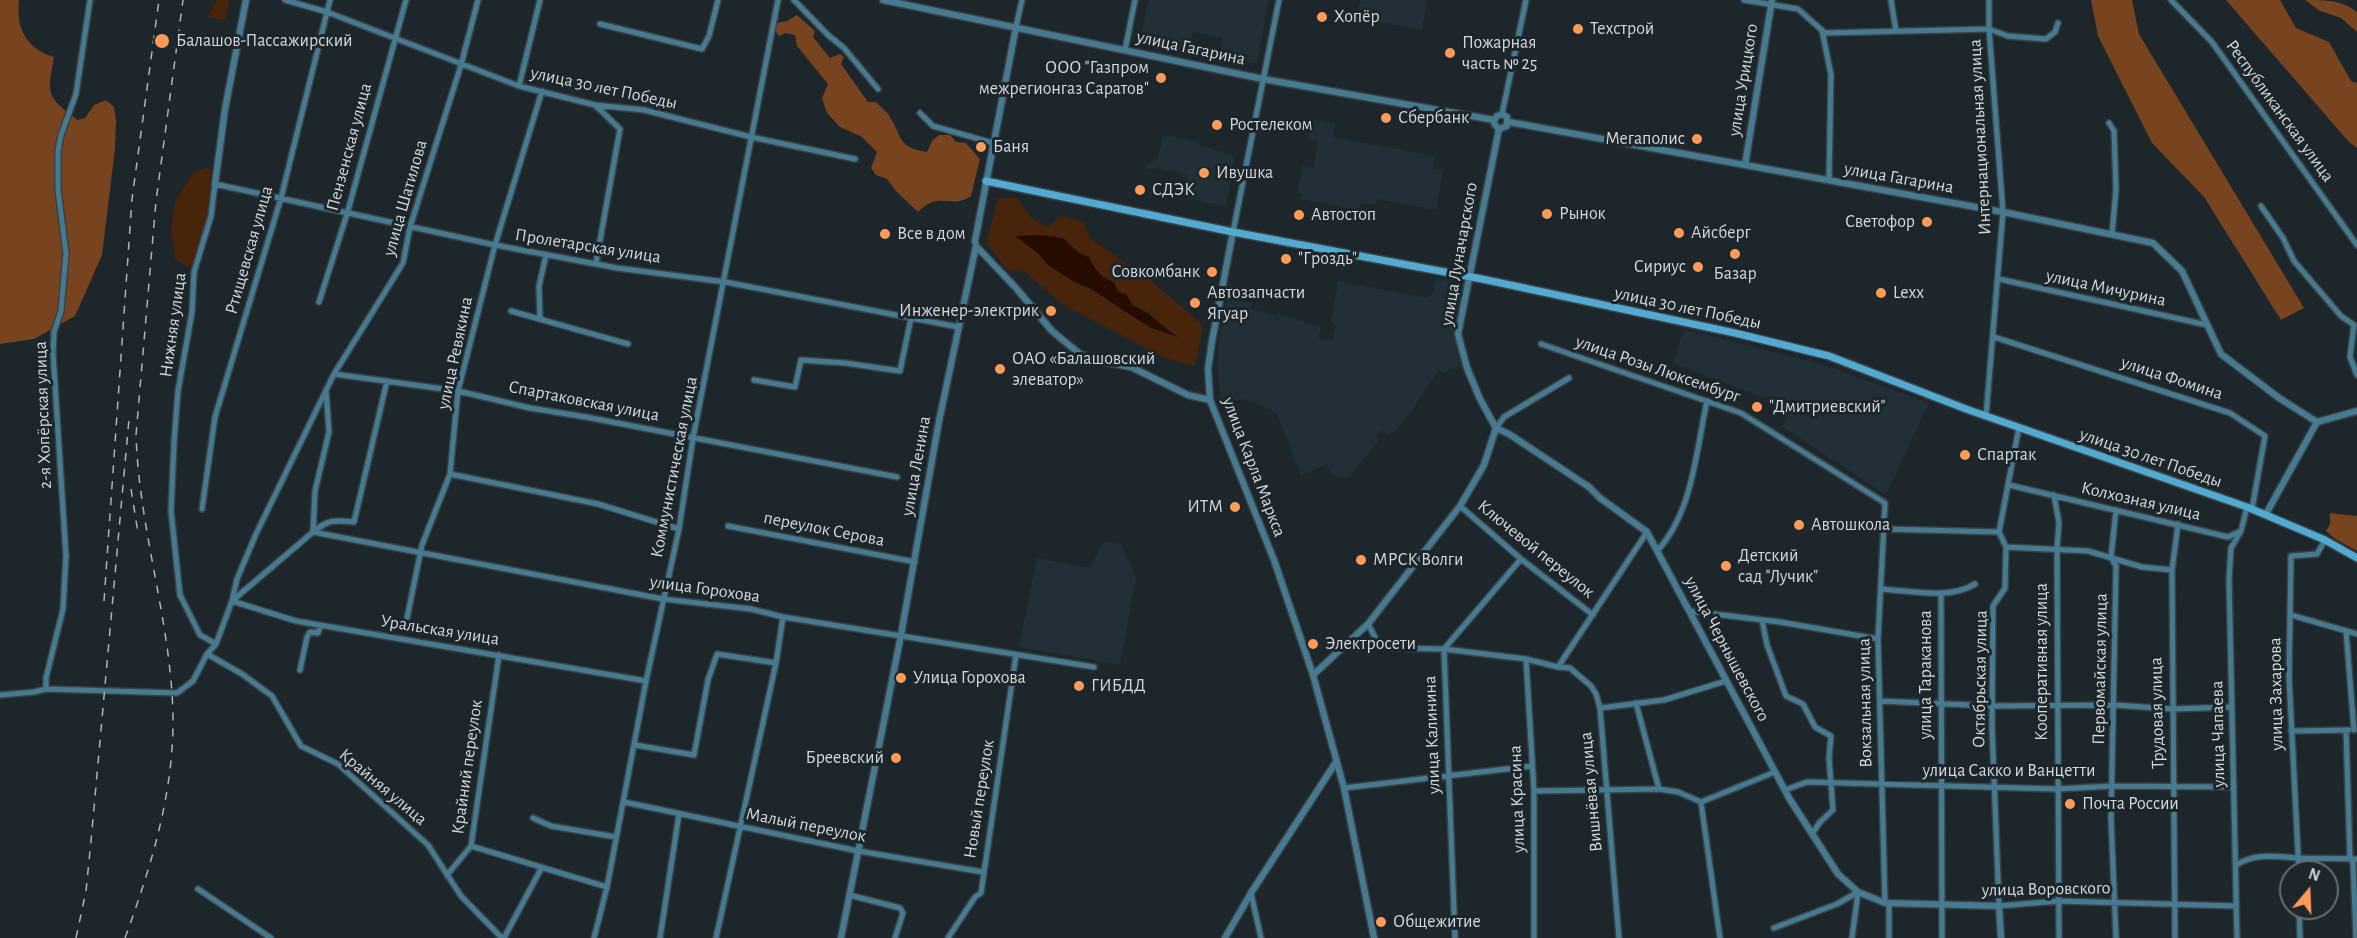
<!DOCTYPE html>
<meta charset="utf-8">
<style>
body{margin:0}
#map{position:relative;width:2357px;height:938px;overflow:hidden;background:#1d262a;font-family:"Alegreya Sans",sans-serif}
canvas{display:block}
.north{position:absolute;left:2279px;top:860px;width:60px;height:60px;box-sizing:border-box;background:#1d262a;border:2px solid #666d71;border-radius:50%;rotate:19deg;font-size:16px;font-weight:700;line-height:24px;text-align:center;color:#d3d8db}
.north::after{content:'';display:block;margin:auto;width:21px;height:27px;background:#fe9b58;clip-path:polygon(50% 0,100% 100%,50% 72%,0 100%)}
</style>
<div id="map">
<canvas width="2357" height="938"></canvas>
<div class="north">N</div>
</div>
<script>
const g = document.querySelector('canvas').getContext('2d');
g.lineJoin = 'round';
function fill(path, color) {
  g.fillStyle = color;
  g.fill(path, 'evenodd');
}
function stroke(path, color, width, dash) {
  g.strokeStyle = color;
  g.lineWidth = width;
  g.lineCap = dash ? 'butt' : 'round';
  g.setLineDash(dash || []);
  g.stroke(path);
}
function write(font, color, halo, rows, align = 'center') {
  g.font = font + ' "Alegreya Sans",sans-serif';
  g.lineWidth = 6;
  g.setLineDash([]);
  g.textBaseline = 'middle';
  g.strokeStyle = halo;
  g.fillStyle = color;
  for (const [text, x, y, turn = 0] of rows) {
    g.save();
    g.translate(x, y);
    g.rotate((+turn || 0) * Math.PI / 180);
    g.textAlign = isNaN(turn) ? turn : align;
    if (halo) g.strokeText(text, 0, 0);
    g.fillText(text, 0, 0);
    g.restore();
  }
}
fill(new Path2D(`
 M1148 0H1269L1257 64 1219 57 1222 38 1193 32 1189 51 1140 41Z
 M1360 0H1427L1422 30 1357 18Z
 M1311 119 1335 124 1333 137 1435 156 1433 169 1443 171 1436 210 1377 199 1375 205 1360 203 1359 210 1301 199 1302 194 1297 193 1302 166 1313 168 1318 141 1308 139Z
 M1163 135 1198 142 1202 146 1235 156 1226 206 1184 198 1187 175 1155 168 1150 170 1144 167 1158 158Z
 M1436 279 1464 283 1455 334 1463 364 1443 373 1438 370 1409 415 1390 436 1382 429 1376 437 1378 441 1348 479 1333 475 1327 464 1301 476 1277 413 1247 399 1221 401 1217 365 1218 343 1228 297 1252 303 1251 309 1276 316 1278 313 1321 327 1318 337 1332 341 1336 326 1331 322 1338 281 1427 298 1433 294Z
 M1684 329 1824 365 1929 403 1886 495 1783 427 1788 407 1673 363Z
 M1104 541 1121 544 1136 577 1120 665 1019 647 1037 558 1090 568Z`), '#213037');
fill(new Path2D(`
 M217 0H229L226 20 207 17Z
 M207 168 211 170C209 202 208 238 191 266H185L175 258 171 232 175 201 194 172Z
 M998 198H1017C1025 211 1032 222 1047 227L1061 216 1083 222 1090 238 1149 279 1203 325 1195 366 1165 358 1062 304 1024 271 1008 270 986 243ZM1040 235 1089 257C1095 270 1112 291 1126 294L1132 305 1149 312 1158 324 1177 337 1156 329 1119 308 1093 290 1073 281 1048 265 1039 254 1016 236Z`), '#48250a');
fill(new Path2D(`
 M0 0H19C16 29 26 48 54 57 47 94 46 97 78 120L85 118 94 105 106 100 114 107 116 120 115 149 102 255 75 316 34 339 0 344Z
 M2091 0H2132L2139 34 2304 308 2281 320 2204 197 2152 143 2098 36Z
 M2226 0H2280L2296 28 2329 42 2351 81 2357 83V148L2348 141Z
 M2305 0C2326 0 2342 0 2357 12V32L2341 18 2320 11Z
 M797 15 815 31 813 37 830 58 840 54 844 57 841 64 868 102H876C880 107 887 111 890 117 903 138 897 147 927 152L932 141 939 135H950L956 142 966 143 980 159 971 196C950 210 940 190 918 212L895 190 887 179 876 175 871 168 877 152 862 137 840 127 827 113 822 98 828 84 797 46 795 35 785 33 779 36 775 30 777 23 787 21Z
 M2330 513 2357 516V551L2335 539 2326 531 2330 524Z`), '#78431f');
fill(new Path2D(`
 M1040 235 1063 238 1081 255 1089 257C1094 269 1101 278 1114 282L1118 292 1126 294 1132 305C1150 312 1161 326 1178 337L1149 327 1093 290 1073 281 1048 265 1039 254 1015 236Z`), '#260c00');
const minor = new Path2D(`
 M285 0 327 12 519 86 595 105 644 110 751 137 855 159
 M794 0 828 35 844 48 878 89
 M1744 0 1798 9 1825 33 1989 29 2008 36 2046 39 2055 32 2058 23
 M1891 0 1896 31
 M2171 0 2212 42 2357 245
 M600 24 702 49 709 36 718 0
 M1016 27 1022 0
 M1822 30 1831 75 1829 181
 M1125 50 1135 0
 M519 86 540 0
 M595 105 620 129 596 263
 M920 113 933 126 993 143
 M1502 114 1526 0
 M2109 123 2114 131 2116 189 2112 234
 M2261 206 2283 238 2294 261 2341 316 2354 325 2350 357 2357 375
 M1233 232 1279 0
 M1999 279 2207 325
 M319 302 347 214 406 0
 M511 311 628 344
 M540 319 539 286 546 255
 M1994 337 2230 413 2265 436 2252 509
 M1541 344 1741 413 1885 503 1878 639 1885 903
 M334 374 458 391 530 408 586 417 897 477
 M754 380 795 387 801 360 845 363 900 371 911 318
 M1986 416 2003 212 1989 29V0
 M2019 427 1999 532 2006 547 2005 588 1993 606 1992 726 1999 906 2058 901 2236 906
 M1496 428 1504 417 1569 378
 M450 474 598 504 679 529
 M2009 485 2228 537 2241 531 2247 507
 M2054 495 2059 523 2057 548 2059 938
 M1460 506 1521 559 1593 615
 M202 509 215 417 281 198 330 0
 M2116 510 2111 557 2116 566 2111 818 2116 938
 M728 526 915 562
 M1884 529 1999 532
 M313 532 663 599 751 609 783 617 1094 667
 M313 532C329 519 334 520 354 522L387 381
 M2006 547 2088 551 2142 567 2172 570
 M1658 550C1693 511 1696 451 1707 401
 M1881 589C1911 591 1949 600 1975 584
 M1941 593 1942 938
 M232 601 296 621 646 681
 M232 601 313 532 315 491 329 432 326 390
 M1689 611 1780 622 1878 639
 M2291 615 2357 634
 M1762 620 1767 645 1786 696 1803 704 1815 727 1831 736 1829 758 1833 810 1820 822 1812 834
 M406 623 422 545 450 474 458 391 495 245 542 91
 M1368 624 1378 643 1391 648 1444 649 1526 659 1558 667 1570 668 1591 686 1596 694 1600 708 1619 938
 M2346 631 2354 730
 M216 644 200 635 180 595 171 511 174 443 178 391 192 312 194 272 211 216 215 184 495 245 617 268 725 282 958 327
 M207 654 242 674 272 696 301 746 338 764 428 845 461 896 502 938
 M1526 659 1534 791V938
 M1558 667 1647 532
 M300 670 307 637 310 632 318 633 320 626
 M46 689V678L63 609 66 556 53 353 54 332 61 311 66 253 58 190V151L61 135 76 94 90 0
 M0 695 34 692 46 689 177 693 193 681 207 654 216 644 232 601 237 579 256 534 334 374 403 263 410 227 461 65 478 0
 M1880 701 1992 706 2115 705 2172 709 2232 707
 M1636 703 1659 789
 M1600 708 1664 700 1726 681
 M2346 730 2350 859 2353 862 2356 938
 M2291 731 2349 730
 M635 745 694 755 708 680 717 654 776 663
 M1344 788 1532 766
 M1785 790 1807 782 2057 789 2112 786 2234 787
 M1534 791 1659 789 1678 792 1701 802 1775 772
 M624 802 858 851 983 872
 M1701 802 1720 938
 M533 818 551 826 616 837
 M471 846 607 887
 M2236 865C2257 852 2278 857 2300 858 2319 859 2338 858 2357 859
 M2299 872 2289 677 2291 556 2317 554 2325 540
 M447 875 471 846 499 655
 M198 889 271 938
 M1251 893 1261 938
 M849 895 900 908 903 913 895 938
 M2299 908 2300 938
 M1774 928 1837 904 1858 892
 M504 938 542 867
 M594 938 607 887 646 681 679 529 693 438 778 0
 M660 938 679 814
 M716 938 776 663 783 617
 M948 938 975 897 981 893 1016 655
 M1455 938 1444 649 1521 559
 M1852 938 1858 892
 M1889 938V903
 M2175 938 2172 570 2178 524
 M2237 938 2229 579 2231 548 2241 531`);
const tertiary = new Path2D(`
 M883 0 1263 79 1494 120 1497 116 1502 114 1507 117V126L1499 129 1495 125 1494 120
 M1509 122 2003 212 2153 243 2182 271 2221 354 2279 398 2317 422 2357 411
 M1745 165 1772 0
 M215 184 225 109 246 0
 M1233 232 1212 341 1208 369 1210 400 1274 560 1313 675 1344 788 1374 938
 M976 246 1016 288 1052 331 1080 354 1105 362 1131 367 1188 395 1210 400
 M1496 428 1509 434 1589 487 1600 498 1647 532 1789 798 1838 874 1858 892 1885 903 1999 906 2001 938
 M2266 514 2317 422
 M1313 675 1368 624 1460 506 1484 465 1496 428 1480 399 1467 368 1458 334 1499 129
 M841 938 901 635 939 421 976 246 975 241 1016 27
 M1225 938 1251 893 1336 762`);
const secondary = new Path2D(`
 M986 181 1233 232 1482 279 1735 333 1829 356 1966 409 2247 507 2325 540 2357 558`);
stroke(minor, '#3a4246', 8);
stroke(tertiary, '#3a4246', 9);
stroke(secondary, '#3a4246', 10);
stroke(minor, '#457a91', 5);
stroke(tertiary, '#457a91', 6);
stroke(secondary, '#52aad0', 7);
stroke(new Path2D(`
 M131 489 138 533
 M104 601 132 199 159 0
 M76 938 86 891 91 841 129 419
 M125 938C151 867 174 793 173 716 171 621 139 530 136 435L156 201 183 0`), '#afb5b8', 1.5, [8, 8]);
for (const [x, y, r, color] of [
 [1322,17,6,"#fe9b58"],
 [1578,29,6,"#fe9b58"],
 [162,41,8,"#fe9b58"],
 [1450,53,6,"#fe9b58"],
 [1161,78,6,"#fe9b58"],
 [1386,118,6,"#fe9b58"],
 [1217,125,6,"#fe9b58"],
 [1697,139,6,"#fe9b58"],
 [981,147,6,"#fe9b58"],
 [1204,173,6,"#fe9b58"],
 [1140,190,6,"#fe9b58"],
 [1547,214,6,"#fe9b58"],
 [1299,215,6,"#fe9b58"],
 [1927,222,6,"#fe9b58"],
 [1679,233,6,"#fe9b58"],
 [885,234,6,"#fe9b58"],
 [1735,254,6,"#fe9b58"],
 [1286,259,6,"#fe9b58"],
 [1698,267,6,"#fe9b58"],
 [1212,272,6,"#fe9b58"],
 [1881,293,6,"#fe9b58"],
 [1195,303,6,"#fe9b58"],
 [1051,311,6,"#fe9b58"],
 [1000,369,6,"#fe9b58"],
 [1757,407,6,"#fe9b58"],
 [1965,455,6,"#fe9b58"],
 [1235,507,6,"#fe9b58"],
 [1799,525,6,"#fe9b58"],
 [1361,560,6,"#fe9b58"],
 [1726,566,6,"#fe9b58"],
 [1313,644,6,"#fe9b58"],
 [901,678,6,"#fe9b58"],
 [1079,686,6,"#fe9b58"],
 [896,758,6,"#fe9b58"],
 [2070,804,6,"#fe9b58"],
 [1381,922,6,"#fe9b58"]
]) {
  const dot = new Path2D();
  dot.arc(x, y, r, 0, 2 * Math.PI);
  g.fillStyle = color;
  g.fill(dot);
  stroke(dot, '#1d262a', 2);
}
write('18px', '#d3d8db', '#1d262a', [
 ["Хопёр",1334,17],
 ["Техстрой",1590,29],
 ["Балашов-Пассажирский",176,41],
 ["Пожарная",1462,43],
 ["часть № 25",1462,64],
 ["ООО \"Газпром",1149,68,"right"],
 ["межрегионгаз Саратов\"",1149,89,"right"],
 ["Сбербанк",1398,118],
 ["Ростелеком",1229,125],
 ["Мегаполис",1685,139,"right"],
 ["Баня",993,147],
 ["Ивушка",1216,173],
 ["СДЭК",1152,190],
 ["Рынок",1559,214],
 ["Автостоп",1311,215],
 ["Светофор",1915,222,"right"],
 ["Айсберг",1691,233],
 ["Все в дом",897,234],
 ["\"Гроздь\"",1298,259],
 ["Сириус",1686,267,"right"],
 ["Совкомбанк",1200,272,"right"],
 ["Базар",1735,274,"center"],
 ["Автозапчасти",1207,293],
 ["Ягуар",1207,314],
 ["Lexx",1893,293],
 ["Инженер-электрик",1039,311,"right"],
 ["ОАО «Балашовский",1012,359],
 ["элеватор»",1012,380],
 ["\"Дмитриевский\"",1769,407],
 ["Спартак",1977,455],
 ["ИТМ",1223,507,"right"],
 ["Автошкола",1811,525],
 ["Детский",1738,556],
 ["сад \"Лучик\"",1738,577],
 ["МРСК Волги",1373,560],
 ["Электросети",1325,644],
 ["Улица Горохова",913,678],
 ["ГИБДД",1091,686],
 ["Бреевский",884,758,"right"],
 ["Почта России",2082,804],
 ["Общежитие",1393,922]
], 'left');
write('18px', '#d3d8db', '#1d262a', [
 ["улица Гагарина",1191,48,12],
 ["улица Урицкого",1743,80,-81],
 ["улица 30 лет Победы",604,88,12],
 ["Республиканская улица",2280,111,54],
 ["Интернациональная улица",1980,137,-93],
 ["Пензенская улица",349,147,-75],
 ["улица Гагарина",1899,178,10],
 ["улица Шатилова",405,198,-74],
 ["Пролетарская улица",588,246,9],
 ["Ртищевская улица",249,250,-74],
 ["улица Луначарского",1459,254,-80],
 ["улица Мичурина",2106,288,12],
 ["улица 30 лет Победы",1688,308,12],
 ["Нижняя улица",173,325,-82],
 ["улица Ревякина",455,353,-78],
 ["улица Розы Люксембург",1658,369,19],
 ["улица Фомина",2172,378,18],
 ["Спартаковская улица",584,401,11],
 ["2-я Хопёрская улица",43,415,-92],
 ["улица 30 лет Победы",2151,458,19],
 ["улица Ленина",916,466,-80],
 ["Коммунистическая улица",674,467,-79],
 ["улица Карла Маркса",1254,467,69],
 ["Колхозная улица",2141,501,13],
 ["переулок Серова",824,529,11],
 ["Ключевой переулок",1536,549,39],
 ["улица Горохова",705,589,8],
 ["Уральская улица",440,630,9],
 ["улица Чернышевского",1727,649,62],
 ["Кооперативная улица",2042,662,-90],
 ["Первомайская улица",2100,669,-89],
 ["улица Тараканова",1926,675,-90],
 ["Октябрьская улица",1980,679,-89],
 ["улица Захарова",2276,694,-91],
 ["Вокзальная улица",1865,703,-91],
 ["Трудовая улица",2157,713,-91],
 ["улица Чапаева",2218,734,-91],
 ["улица Калинина",1432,735,-92],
 ["Крайний переулок",467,767,-82],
 ["улица Сакко и Ванцетти",2009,771],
 ["Крайняя улица",383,787,40],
 ["Вишнёвая улица",1591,792,-95],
 ["Новый переулок",979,799,-81],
 ["улица Красина",1517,799,-92],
 ["Малый переулок",806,825,11],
 ["улица Воровского",2046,889,-1]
]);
</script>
